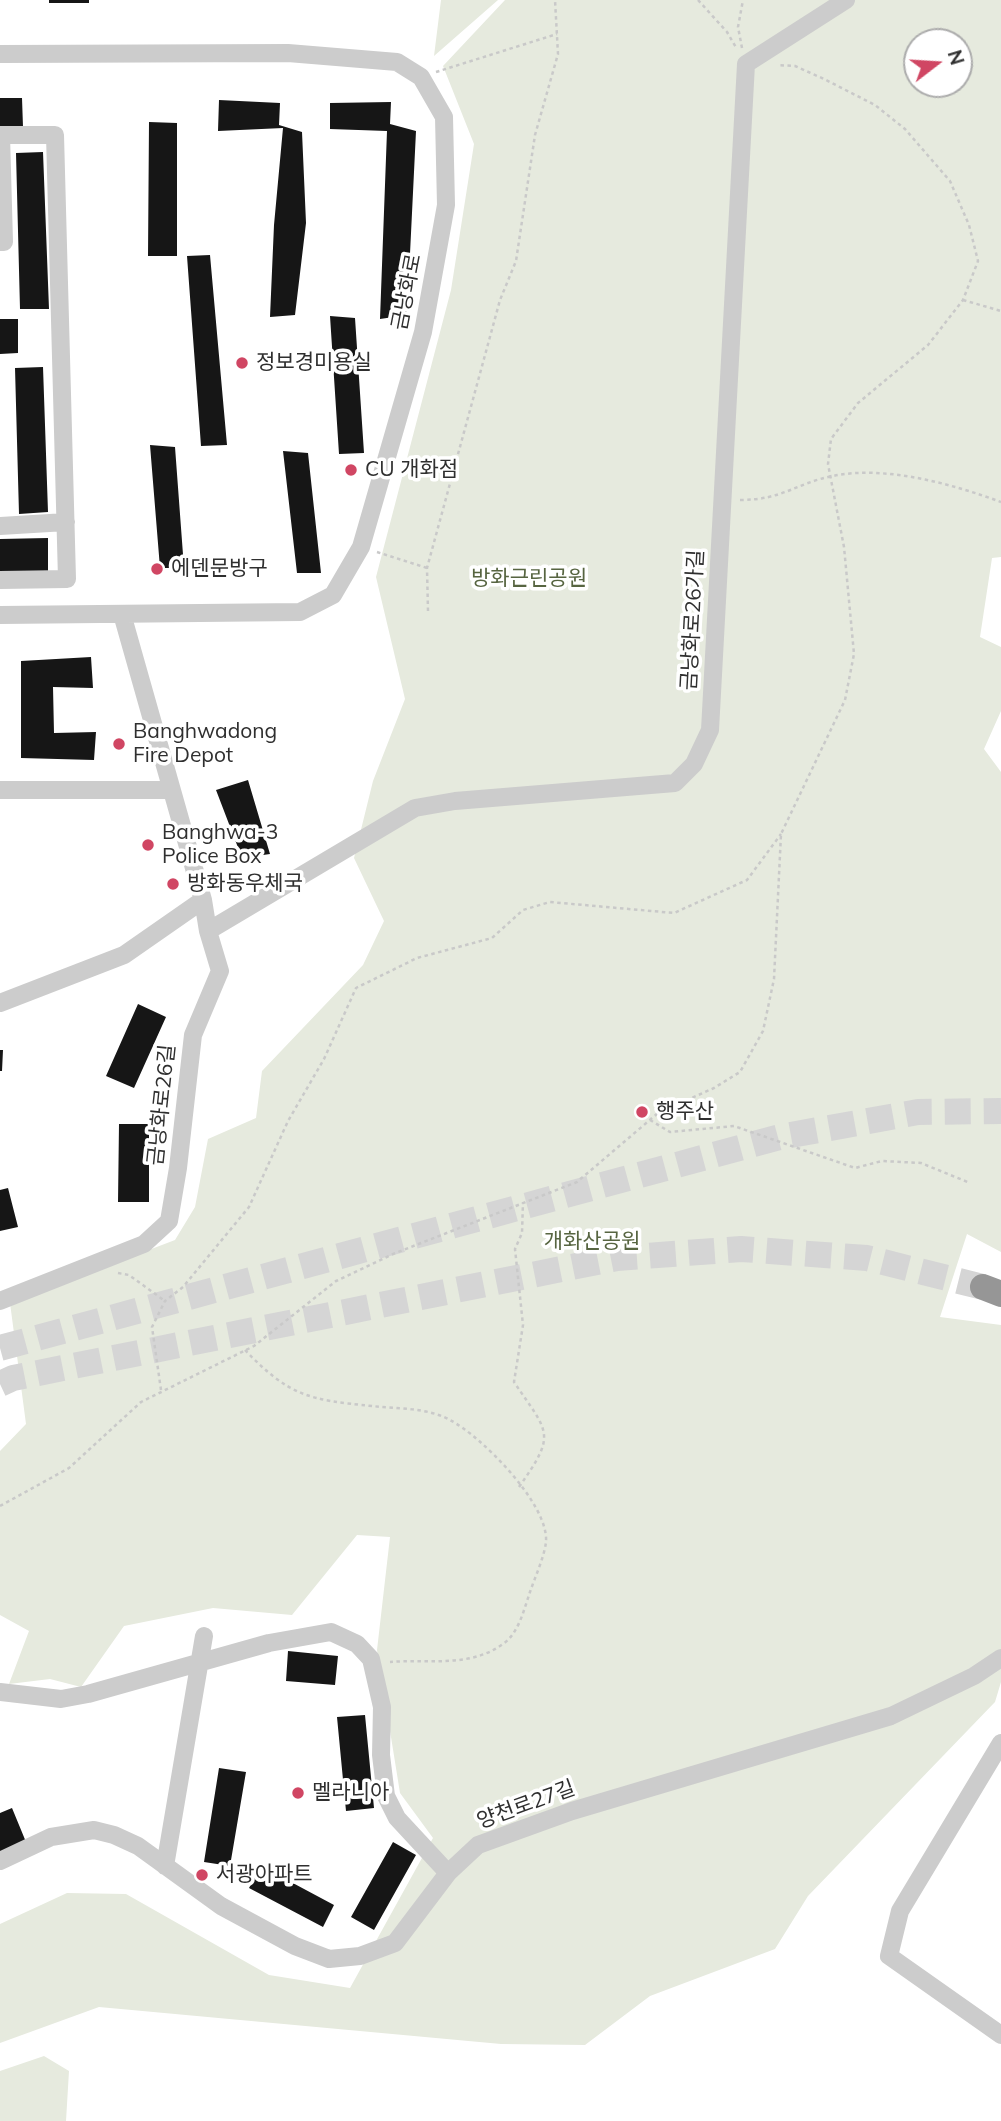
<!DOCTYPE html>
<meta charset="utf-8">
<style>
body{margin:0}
#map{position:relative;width:1001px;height:2121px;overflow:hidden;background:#fff;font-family:Mulish,sans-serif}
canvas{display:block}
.north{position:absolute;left:903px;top:28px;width:70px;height:70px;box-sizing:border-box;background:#fff;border:2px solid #acacac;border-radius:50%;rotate:73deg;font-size:19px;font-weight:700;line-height:28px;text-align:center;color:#2f2f2f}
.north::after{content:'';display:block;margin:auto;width:24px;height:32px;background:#d04663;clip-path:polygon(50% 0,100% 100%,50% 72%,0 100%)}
</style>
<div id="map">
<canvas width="1001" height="2121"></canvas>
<div class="north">N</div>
</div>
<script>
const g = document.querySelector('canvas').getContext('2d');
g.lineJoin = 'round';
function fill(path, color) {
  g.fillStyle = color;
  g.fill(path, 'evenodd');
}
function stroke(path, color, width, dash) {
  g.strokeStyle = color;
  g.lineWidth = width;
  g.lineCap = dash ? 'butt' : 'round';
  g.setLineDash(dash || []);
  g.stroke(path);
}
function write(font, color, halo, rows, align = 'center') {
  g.font = font + ' Mulish,"Noto Sans KR",sans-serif';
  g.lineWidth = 7;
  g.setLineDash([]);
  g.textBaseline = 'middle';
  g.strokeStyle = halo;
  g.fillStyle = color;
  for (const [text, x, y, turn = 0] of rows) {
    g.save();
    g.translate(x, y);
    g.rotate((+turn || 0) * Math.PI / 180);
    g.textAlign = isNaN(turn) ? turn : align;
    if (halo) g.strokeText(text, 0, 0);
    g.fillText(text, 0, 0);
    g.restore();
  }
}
fill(new Path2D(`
 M441 0H498L434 56Z
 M505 0H1001V557L992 558 980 637 1001 647V711L984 749 1001 772V1252L967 1234 940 1317 1001 1325V1682L995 1702 808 1896 775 1949 650 1996 585 2045 501 2044 99 2007 0 2043V1924L67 1893 126 1894 269 1975 350 1988 433 1838 400 1793 377 1650 390 1537 357 1535 292 1615 213 1608 124 1626 81 1687 50 1679 9 1684 29 1631 0 1615V1451L26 1424 10 1303 175 1240 195 1207 208 1139 256 1118 262 1071 363 965 384 921 354 858 373 781 405 699 376 577 451 290 474 144 443 66ZM917 42H959V84H917Z
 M44 2056 69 2071 66 2121H0V2071Z`), '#e6eade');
fill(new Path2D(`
 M49 0H89V3H49Z
 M0 98H22L23 127H0Z
 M219 100 280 103 279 125 302 132 306 223 295 315 270 317 274 225 283 128 218 131Z
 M391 102 390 124 416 131 407 315 380 319 387 131 330 129V103Z
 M149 122 177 123V256H148Z
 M43 152 49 309H20L16 153Z
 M210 255 227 445 201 446 187 256Z
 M330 316 355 318 364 453 339 454Z
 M0 319H18V353L0 354Z
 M43 367 48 512 19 514 15 368Z
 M150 445 175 447 184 568H160Z
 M283 451 308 453 321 573H297Z
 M48 538V571H0V539Z
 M91 657 93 688 53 687 54 733 96 732 94 760 21 758V661Z
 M248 780 270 854 242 858 216 790Z
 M138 1004 166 1017 134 1088 106 1076Z
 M0 1050H3L2 1071H0Z
 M119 1124H149V1202H118Z
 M8 1188 18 1227 0 1231V1190Z
 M288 1651 338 1656 335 1685 286 1681Z
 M365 1715 374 1808 346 1811 337 1717Z
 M219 1768 246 1772 230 1866 204 1862Z
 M12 1808 26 1842 0 1852V1813Z
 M393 1842 416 1855 374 1930 351 1917Z
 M261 1866 334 1905 323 1927 249 1888Z`), '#161616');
stroke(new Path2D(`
 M0 1348 780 1137 918 1112 1001 1111
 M0 1384 13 1378 617 1258 741 1249 867 1258 983 1287`), '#d5d5d5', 26, [26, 13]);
stroke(new Path2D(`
 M698 0 727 32 737 49
 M742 48 738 27 743 0
 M436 72 557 34
 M963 300 1001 311
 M740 500C783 500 796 483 833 476 885 465 952 484 1001 502
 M377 552 427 568
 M428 611 427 568 500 300 516 261 535 135 558 54 555 0
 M650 1120 670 1132 734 1126 855 1168 882 1161 921 1163 970 1183
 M118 1273 129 1275 165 1301
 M245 1350C289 1396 309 1400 372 1406 397 1409 426 1407 450 1420 481 1436 549 1504 546 1542 544 1558 535 1577 530 1592 524 1609 519 1633 503 1644 470 1668 428 1659 390 1662
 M161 1390 152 1327 165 1301 183 1287 249 1207 288 1121 324 1059 356 988 417 958 492 938 523 910 550 902 674 913 747 880 781 834
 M519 1487C557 1433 549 1434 514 1382L523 1325 515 1249 522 1233 523 1202
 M0 1506 69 1468 141 1402 254 1346 336 1281 393 1254 577 1182 658 1113 714 1088 740 1072 763 1031 774 979 781 834 845 700 854 654 844 547 828 464 831 439 858 403 928 345 963 300 978 261 969 225 950 181 905 129 875 105 824 79 795 66 777 65`), '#c9c9c9', 2.5, [3.5, 3.5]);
stroke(new Path2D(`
 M0 54 288 53 397 62 421 77 444 117 446 205 423 332 361 547 333 595 300 612 0 615
 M0 135H55L67 579 0 580
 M0 242H4L1 135
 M0 526 66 522
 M0 790H171
 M208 931 415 808 455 801 675 783 694 764 710 730 746 64 846 0
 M0 1003 124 955 203 900
 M0 1301 144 1244 169 1221 178 1168 193 1035 220 971 208 931 203 900 122 614
 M0 1692 61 1699 88 1694 269 1643 331 1632 357 1644 371 1659 382 1707 381 1755 386 1796 397 1818 448 1873
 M1001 1743 900 1911 889 1956 1001 2035
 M0 1861 51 1837 94 1830 114 1835 138 1846 221 1906 295 1946 329 1959 360 1956 395 1943 448 1873 478 1845 572 1811 891 1716 974 1676 1001 1658
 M165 1866 204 1636`), '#ccc', 18);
stroke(new Path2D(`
 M983 1287 1001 1294`), '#969696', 26);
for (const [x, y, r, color] of [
 [242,363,7,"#d04663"],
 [351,470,7,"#d04663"],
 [157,569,7,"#d04663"],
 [119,744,7,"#d04663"],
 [148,845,7,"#d04663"],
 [173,884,7,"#d04663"],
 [642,1112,7,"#d04663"],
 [298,1793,7,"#d04663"],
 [202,1875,7,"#d04663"]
]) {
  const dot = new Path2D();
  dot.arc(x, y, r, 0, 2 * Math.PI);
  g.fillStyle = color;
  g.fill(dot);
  stroke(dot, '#fff', 2.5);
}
write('21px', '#2f2f2f', '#fff', [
 ["금낭화로",407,292,-79],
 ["금낭화로26가길",693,620,-87],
 ["금낭화로26길",162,1105,-84],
 ["양천로27길",526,1805,-20]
]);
write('21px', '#2f2f2f', '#fff', [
 ["정보경미용실",256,363],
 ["CU 개화점",365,470],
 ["에덴문방구",171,569],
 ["Banghwadong",133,732],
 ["Fire Depot",133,756],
 ["Banghwa-3",162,833],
 ["Police Box",162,857],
 ["방화동우체국",187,884],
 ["행주산",656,1112],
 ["멜라니아",312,1793],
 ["서광아파트",216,1875]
], 'left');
write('21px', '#576541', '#fff', [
 ["방화근린공원",529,579],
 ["개화산공원",592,1242]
]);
</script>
